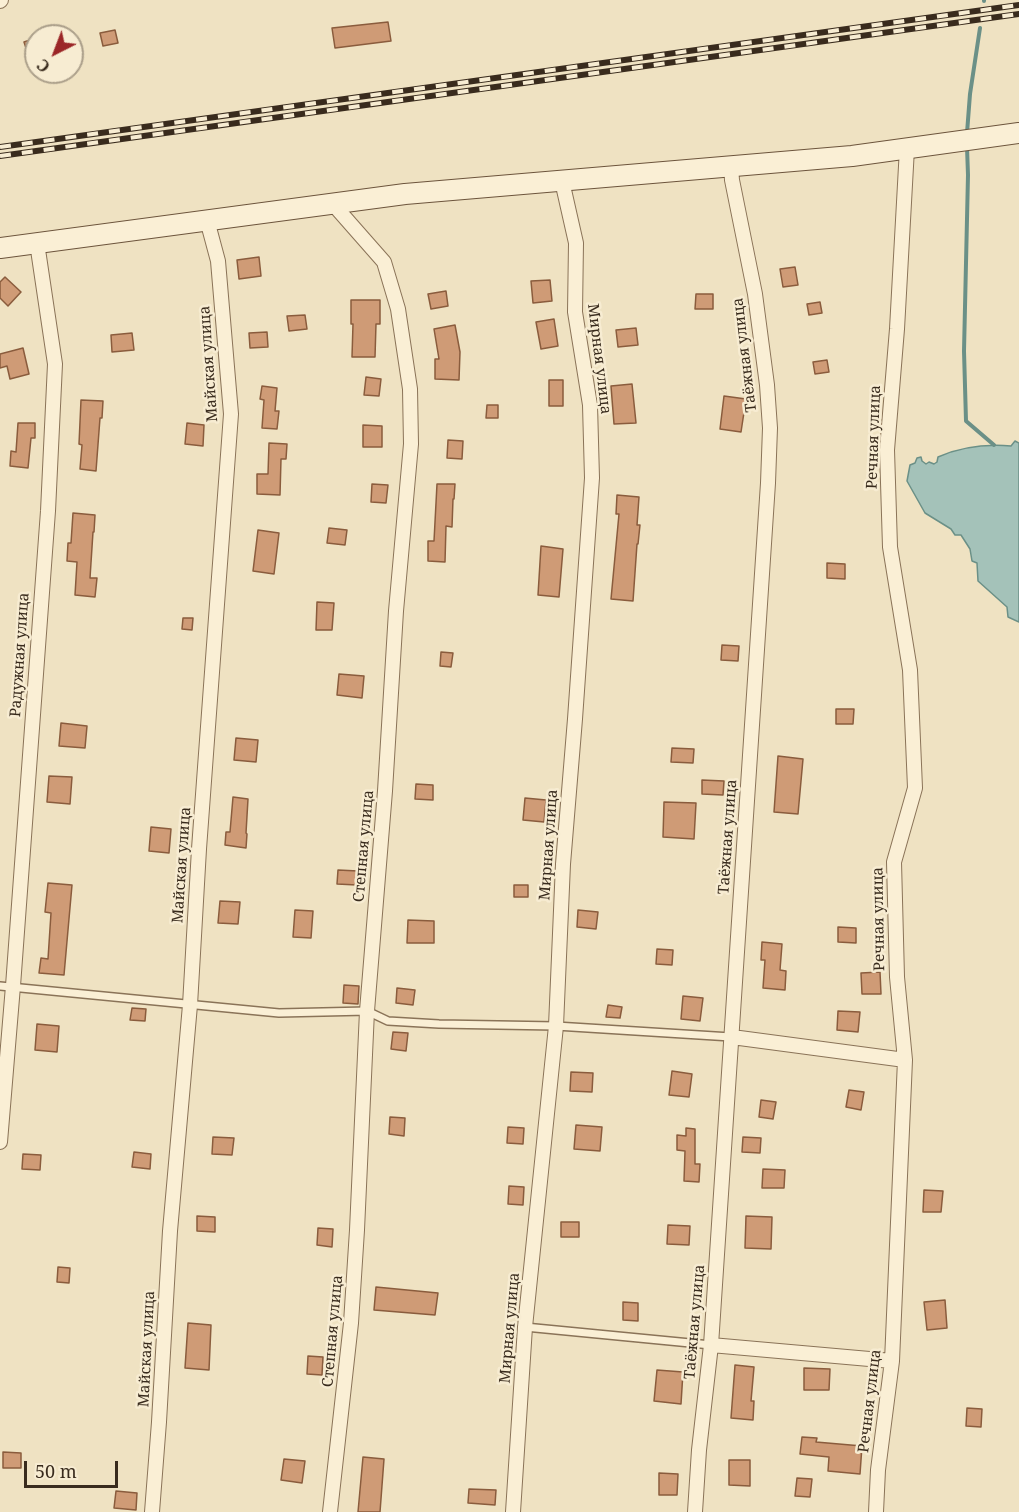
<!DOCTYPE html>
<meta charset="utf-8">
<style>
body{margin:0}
#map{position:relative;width:1019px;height:1512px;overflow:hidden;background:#efe2c2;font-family:"Noto Serif",serif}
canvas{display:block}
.north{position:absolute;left:24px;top:24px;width:60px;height:60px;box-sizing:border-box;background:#f7ecd2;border:2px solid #ab9f8a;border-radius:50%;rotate:222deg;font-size:16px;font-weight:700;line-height:24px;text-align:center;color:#392b1d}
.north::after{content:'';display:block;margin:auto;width:21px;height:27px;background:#9b2627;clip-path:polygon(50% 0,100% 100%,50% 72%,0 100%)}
.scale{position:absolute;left:24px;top:1461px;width:94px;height:27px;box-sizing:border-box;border:3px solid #392b1d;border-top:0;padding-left:8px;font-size:18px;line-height:21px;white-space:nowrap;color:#392b1d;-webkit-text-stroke:4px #f7ecd2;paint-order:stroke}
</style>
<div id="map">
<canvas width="1019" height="1512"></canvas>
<div class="north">С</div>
<div class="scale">50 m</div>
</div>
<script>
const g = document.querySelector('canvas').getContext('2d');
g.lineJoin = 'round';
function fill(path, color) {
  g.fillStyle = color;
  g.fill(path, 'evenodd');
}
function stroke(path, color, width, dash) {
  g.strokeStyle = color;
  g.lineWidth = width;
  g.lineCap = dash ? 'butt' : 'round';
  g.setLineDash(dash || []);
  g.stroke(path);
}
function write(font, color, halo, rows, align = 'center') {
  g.font = font + ' "Noto Serif",serif';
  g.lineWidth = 5;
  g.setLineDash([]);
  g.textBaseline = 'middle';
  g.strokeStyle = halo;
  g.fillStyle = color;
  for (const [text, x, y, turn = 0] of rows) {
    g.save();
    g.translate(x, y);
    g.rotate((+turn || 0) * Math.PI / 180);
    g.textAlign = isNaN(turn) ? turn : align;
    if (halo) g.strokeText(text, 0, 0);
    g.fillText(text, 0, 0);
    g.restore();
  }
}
const water = new Path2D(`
 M1015 441 1019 443V622L1008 617 1007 607 978 581 977 563 972 561 970 549 961 535H955L951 529 925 513 907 481 910 465 915 463 917 458 921 457 922 461 926 464 929 462 934 464 937 462 938 457C961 447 987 444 1011 446Z`);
fill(water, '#a4c2b9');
stroke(water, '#6b9087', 1.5);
stroke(new Path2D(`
 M984 1V0
 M967 133 970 94 980 28
 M967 147 968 175 964 351 966 421 994 445`), '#6b9087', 4);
const building = new Path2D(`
 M388 22 391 41 335 48 332 28Z
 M115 30 118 43 103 46 100 33Z
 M36 38V51L28 54 24 42Z
 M259 257 261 276 239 279 237 260Z
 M795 267 798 285 783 287 780 269Z
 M5 277 21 292 8 306 0 298V282Z
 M550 280 552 301 533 303 531 281Z
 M446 291 448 306 431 309 428 294Z
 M696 294H713V309H695Z
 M351 300H380V324H376L375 357H352L353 324H351Z
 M820 302 822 313 809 315 807 304Z
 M305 315 307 329 289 331 287 316Z
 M554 319 558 346 541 349 536 322Z
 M455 325 460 352 459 380 435 379V359H439L434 329Z
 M636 328 638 345 618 347 616 330Z
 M267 332 268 347 250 348 249 333Z
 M132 333 134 350 112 352 111 335Z
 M23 348 29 374 10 379 7 366 0 368V354Z
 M827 360 829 372 815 374 813 362Z
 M366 377 381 379 379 396 364 395Z
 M549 380H563V406H549Z
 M632 384 636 423 614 424 611 386Z
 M262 386 277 388 275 411H279L277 429 262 428 264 400 260 399Z
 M724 396 746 399 741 432 720 429Z
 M81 400 103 401 102 418H100L96 471 80 469 82 445 79 444Z
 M487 405H498V418H486Z
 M18 423H35V438H31L28 468 10 466 11 451 16 452Z
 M187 423 204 425 203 446 185 444Z
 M363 425 382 426V447H363Z
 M448 440 463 441 462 459 447 458Z
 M269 443 287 444 286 459H281L280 495 257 494V474H268Z
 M372 484 388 485 386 503 371 502Z
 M437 484H455L454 499H453L452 527 446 526 445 562 428 561V541H434Z
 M617 495 639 497 637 525H640L638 544H637L633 601 611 599 619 514H616Z
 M73 513 95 515 94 532H93L90 578H97L95 597 75 595 77 562 67 561 68 543H71Z
 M329 528 347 530 345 545 327 543Z
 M258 530 279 533 274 574 253 571Z
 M541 546 563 549 559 597 538 595Z
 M827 563 845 564V579L827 578Z
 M317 602 334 603 332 630H316Z
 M183 618H193L192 630 182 629Z
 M722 645 739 646 738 661 721 660Z
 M441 652 453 653 451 667 440 666Z
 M339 674 364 676 362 698 337 695Z
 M836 709H854L853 724H836Z
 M61 723 87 726 85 748 59 746Z
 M236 738 258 740 256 762 234 760Z
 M672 748 694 749 693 763 671 762Z
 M778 756 803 759 798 814 774 812Z
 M49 776 72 777 70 804 47 802Z
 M702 780 724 781 723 795 702 794Z
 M416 784 433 785V800L415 799Z
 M233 797 248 799 246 833 247 834 246 848 225 845 226 832H230Z
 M525 798 546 800 544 822 523 820Z
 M664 802 696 803 694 839 663 837Z
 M151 827 171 829 169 853 149 851Z
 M338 870 358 871 357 885 337 884Z
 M48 883 72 885 64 975 39 973 41 958 48 959 51 913 45 912Z
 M514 885H528V897H514Z
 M220 901 240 902 238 924 218 923Z
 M295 910 313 911 311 938 293 937Z
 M578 910 598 912 596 929 577 927Z
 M408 920 434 921V943H407Z
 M838 927 856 928V943L838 942Z
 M762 942 782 944 780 970 786 971 785 990 763 988 765 960H761Z
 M657 949 673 950 672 965 656 964Z
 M880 972 881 994H862L861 973Z
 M344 985 359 986 358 1004 343 1003Z
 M397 988 415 990 413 1005 396 1003Z
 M683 996 703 998 700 1021 681 1019Z
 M608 1005 622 1007 620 1018 606 1017Z
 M132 1008 146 1009 145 1021 130 1020Z
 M838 1011 860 1012 858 1032 837 1030Z
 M37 1024 59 1026 57 1052 35 1050Z
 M393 1032 408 1033 406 1051 391 1049Z
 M672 1071 692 1074 689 1097 669 1095Z
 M571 1072 593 1073 592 1092 570 1091Z
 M849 1090 864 1092 861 1110 846 1107Z
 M761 1100 776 1102 773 1119 759 1117Z
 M390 1117 405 1118 404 1136 389 1134Z
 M576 1125 602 1127 600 1151 574 1149Z
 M508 1127 524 1128 523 1144 507 1143Z
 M686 1128 695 1129V1164H700L699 1182 684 1181 685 1151 677 1150V1135L686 1136Z
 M213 1137 234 1138 232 1155 212 1154Z
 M743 1137 761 1138 760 1153 742 1152Z
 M134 1152 151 1154 150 1169 132 1167Z
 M23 1154 41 1155 40 1170 22 1169Z
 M763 1169 785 1170 784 1188H762Z
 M509 1186 524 1187 523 1205 508 1204Z
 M924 1190 943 1191 941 1212H923Z
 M197 1216 215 1217V1232L197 1231Z
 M746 1216 772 1217 771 1249 745 1248Z
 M561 1222H579V1237H561Z
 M668 1225 690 1226 689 1245 667 1244Z
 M318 1228 333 1229 332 1247 317 1245Z
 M58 1267 70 1268 69 1283 57 1282Z
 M376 1287 438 1293 435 1315 374 1310Z
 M945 1300 947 1328 927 1330 924 1302Z
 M623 1302 638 1303V1321L623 1320Z
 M188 1323 211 1325 209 1370 185 1368Z
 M308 1356 323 1357 322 1375 307 1374Z
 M735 1365 754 1367 751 1401H754L753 1420 731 1418Z
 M804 1368 830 1369 829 1390H804Z
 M657 1370 683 1372 681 1404 654 1401Z
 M967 1408 982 1409 981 1427 966 1426Z
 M802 1437 817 1438 816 1442 862 1446 860 1474 828 1471 829 1457 800 1454Z
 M3 1452 21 1453V1468H3Z
 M363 1457 384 1459 380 1512H358Z
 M284 1459 305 1461 302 1483 281 1480Z
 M729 1460H750V1486L729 1485Z
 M659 1473 678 1474 677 1495H659Z
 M797 1478 812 1479 810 1497 795 1496Z
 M469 1489 496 1490 495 1505 468 1503Z
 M116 1491 137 1493 136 1510 114 1508Z`);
fill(building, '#cf9b76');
stroke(building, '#8a5c3d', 1.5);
const lane = new Path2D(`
 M0 986 279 1013 367 1011 388 1021 439 1024 556 1026 731 1037
 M525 1327 711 1345`);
const street = new Path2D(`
 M0 1 1 0
 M732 1037 905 1060
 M0 1142 13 986 48 511 55 364 37 243
 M711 1345 892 1361
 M152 1512 159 1422 170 1231 190 1005 199 849 231 414 218 261 207 220
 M330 1512 351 1323 357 1230 367 1011 385 791 396 611 411 444 410 389 398 309 384 262 333 204
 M513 1512 525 1327 556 1026 563 864 575 719 592 478 590 405 575 312 576 243 562 181
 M695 1512 699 1450 711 1345 768 483 770 428 767 385 755 294 732 180 731 166
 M876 1512 878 1470 892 1361 905 1060 897 977 894 862 915 788 910 670 890 547 887 450 897 329 907 148`);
const secondary = new Path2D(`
 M0 248 405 194 852 156 1019 133`);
stroke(lane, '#8a7358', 10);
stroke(street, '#8a7358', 16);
stroke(secondary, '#6c543c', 22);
stroke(lane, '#faefd5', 7);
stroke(street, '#faefd5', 14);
stroke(secondary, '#faefd5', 20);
const rail = new Path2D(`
 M0 147 1019 5
 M0 156 1019 14`);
stroke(rail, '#392b1d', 6);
stroke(rail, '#f7ecd2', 4, [11]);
write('15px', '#392b1d', '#f7ecd2', [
 ["Таёжная улица",745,355,-97],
 ["Мирная улица",599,359,83],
 ["Майская улица",209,364,-94],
 ["Речная улица",874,437,-88],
 ["Радужная улица",20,655,-86],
 ["Таёжная улица",728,837,-86],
 ["Мирная улица",549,845,-86],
 ["Степная улица",364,846,-85],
 ["Майская улица",182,865,-86],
 ["Речная улица",879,919,-91],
 ["Таёжная улица",695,1322,-85],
 ["Мирная улица",510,1328,-85],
 ["Степная улица",333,1331,-85],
 ["Майская улица",147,1349,-87],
 ["Речная улица",870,1401,-83]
]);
</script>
